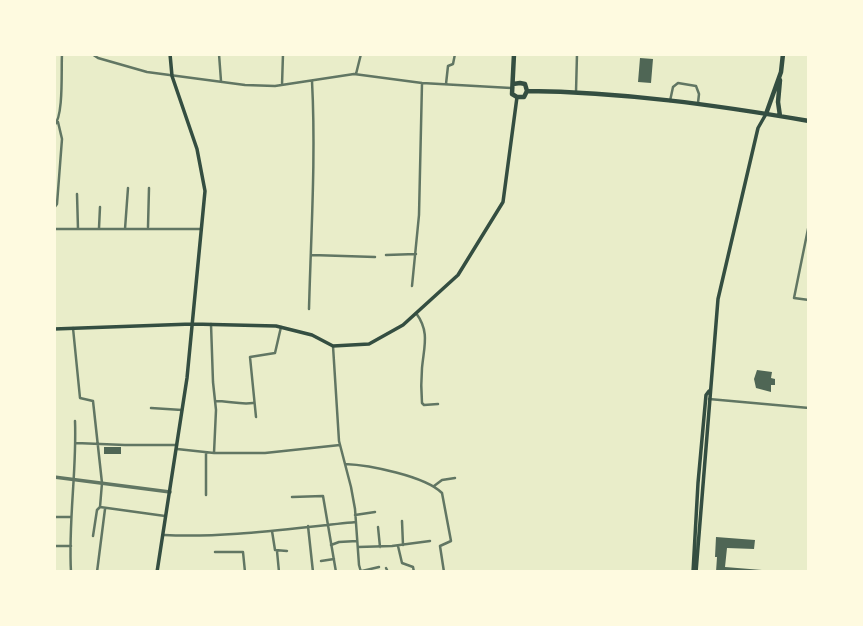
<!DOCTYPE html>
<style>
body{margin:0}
#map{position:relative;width:863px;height:626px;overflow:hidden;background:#e9edc9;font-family:"Roboto Condensed",sans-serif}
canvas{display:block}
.frame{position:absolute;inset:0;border:56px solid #fefae0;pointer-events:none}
</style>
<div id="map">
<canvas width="863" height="626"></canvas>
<div class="frame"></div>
</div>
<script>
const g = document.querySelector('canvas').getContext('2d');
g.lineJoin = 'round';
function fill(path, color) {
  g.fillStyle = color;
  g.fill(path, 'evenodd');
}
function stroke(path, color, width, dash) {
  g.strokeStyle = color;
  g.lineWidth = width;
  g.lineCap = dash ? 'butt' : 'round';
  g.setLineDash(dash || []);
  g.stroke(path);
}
fill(new Path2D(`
 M640 58 653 59 651 83 638 82Z
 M757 370 772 372 771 378 775 379V385H771V392L756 388 754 379Z
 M104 447H121V454H104Z
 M716 537 755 540 754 549 727 548 725 567 762 570V572H716L717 557H715Z`), '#4f6655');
stroke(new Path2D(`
 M92 54 98 58 147 72 245 85 275 86 354 74 422 83 511 88
 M219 54 221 81
 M356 74 361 54
 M446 84 448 66 453 64 455 54
 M282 85 283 54
 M576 92 577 54
 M670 101 673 87 678 83 696 86 699 94 698 103
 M54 126C64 116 61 70 62 54
 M77 194 78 229
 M54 208 57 204 62 139 58 122
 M809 224 794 298 809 300
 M148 227 149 188
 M99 228 100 207
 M54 229H201
 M125 229 128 188
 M312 255 375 257
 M386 255 416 254
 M412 286 419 215 422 83
 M309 309C311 233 316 157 312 81
 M416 313C430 332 424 346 422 368 421 380 421 391 422 403L424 405 438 404
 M211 324 213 382 216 410 214 453
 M73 328 80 398 93 401 102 483 100 507
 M333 346 339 441 351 487 355 509 359 565 361 572
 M709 399 809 408
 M215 401C229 401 240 405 253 403
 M151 408 182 410
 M256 417 250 357 275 353 281 327
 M76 443 125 445H177
 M177 449 214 453H265L340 445
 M345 464C369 465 425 476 442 493L451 541 440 546 444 572
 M434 486 442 480 455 478
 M206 495V453
 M292 497 323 496 336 572
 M355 515 375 512
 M54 517H71
 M402 521 403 545
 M308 526 313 572
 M378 527 380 547
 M272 531 275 550 287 551
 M164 535C228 538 292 528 356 522
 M93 536 97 510 100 507 165 516
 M331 545 339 542 357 541
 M54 546H71
 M398 546 402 563 413 567 414 572
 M358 547 392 546 430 541
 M277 551 279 572
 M215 552H243L245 572
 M321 561 334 559
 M386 568 388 572
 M362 571 379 567
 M71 572C68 521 77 471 75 421
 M97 572 105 509`), '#617663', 2.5);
stroke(new Path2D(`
 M54 477 170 492`), '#617663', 3.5);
stroke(new Path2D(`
 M54 329 192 324 276 326 312 335 333 346 369 344 403 325 458 275 503 202 517 97
 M157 572 187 378 205 191 197 149 172 76 170 54
 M693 572 698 483 706 395 709 391
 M696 572 718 299 758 128 766 114`), '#344e41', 3.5);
stroke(new Path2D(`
 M514 54 512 94 517 97H524L527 91C622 92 716 105 809 121
 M780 80 778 102 780 116
 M513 84 520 83 525 84 527 91
 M766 114 781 72 783 54`), '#344e41', 4.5);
</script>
